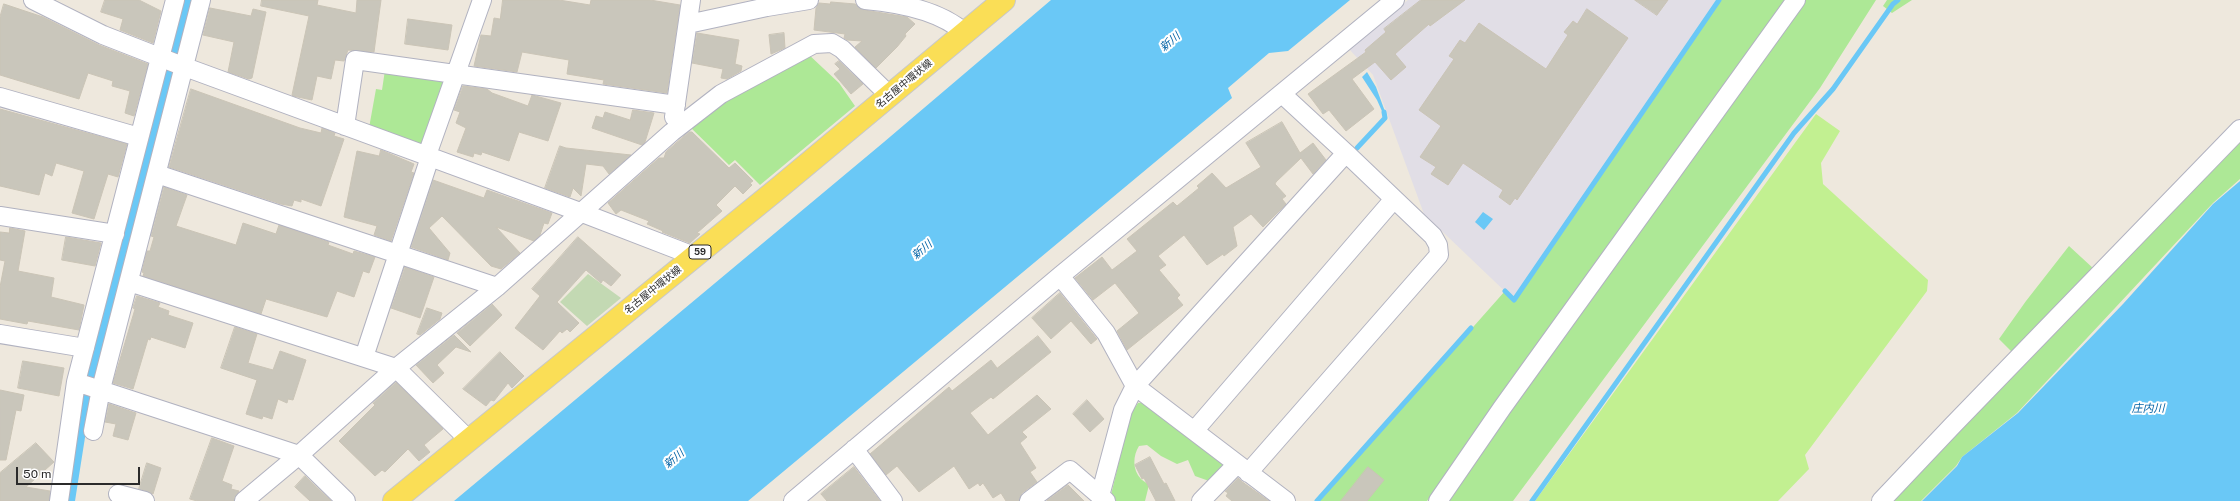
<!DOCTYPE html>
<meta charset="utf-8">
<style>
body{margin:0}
#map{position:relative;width:2240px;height:501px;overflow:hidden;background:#eee8dd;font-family:"Public Sans",sans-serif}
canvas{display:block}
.scale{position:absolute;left:16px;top:467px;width:124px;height:18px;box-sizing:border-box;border:2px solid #2b2b2b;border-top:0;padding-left:5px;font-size:12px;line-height:14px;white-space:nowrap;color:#2b2b2b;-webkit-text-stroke:3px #fff;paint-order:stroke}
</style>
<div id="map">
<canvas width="2240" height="501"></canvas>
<div class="scale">50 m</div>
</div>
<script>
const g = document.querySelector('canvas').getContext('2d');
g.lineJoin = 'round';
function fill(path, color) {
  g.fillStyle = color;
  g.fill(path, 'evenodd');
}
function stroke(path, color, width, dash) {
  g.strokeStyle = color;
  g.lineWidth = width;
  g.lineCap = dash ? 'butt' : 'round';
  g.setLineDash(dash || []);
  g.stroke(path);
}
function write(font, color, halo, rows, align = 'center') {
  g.font = font + ' "Public Sans","Noto Sans JP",sans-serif';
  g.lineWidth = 4;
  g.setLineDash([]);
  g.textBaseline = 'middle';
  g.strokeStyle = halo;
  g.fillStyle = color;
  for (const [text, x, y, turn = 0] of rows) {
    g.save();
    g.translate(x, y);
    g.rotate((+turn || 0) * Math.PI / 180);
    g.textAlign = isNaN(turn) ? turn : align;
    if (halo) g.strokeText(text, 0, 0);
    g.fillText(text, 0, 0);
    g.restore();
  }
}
fill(new Path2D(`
 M1408 0H1719L1514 300 1424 214 1373 75 1349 49Z`), '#e1dee6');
fill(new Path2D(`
 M1719 0H1785L1427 501H1319L1505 291 1514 300Z
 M1803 0H1876L1820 88 1513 501H1448L1509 412Z
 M1887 0H1912L1892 13 1883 6Z
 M807 53 839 83 855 106 760 185 735 160 729 165 689 126 727 97Z
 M385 70 440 78 444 82 424 142 419 146 369 128 376 89 382 90Z
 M2240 140V179L2213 203 2017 413 1962 457 1956 466 1921 501H1891Z
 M2069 246 2094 269 2014 354 1999 339 2026 301Z
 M1147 402 1222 461V467L1209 481 1195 476 1188 460 1177 464 1161 456 1147 445 1139 446C1133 455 1132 470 1141 479 1143 481 1147 483 1149 485L1145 501H1116L1111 495 1130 415 1138 403Z`), '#ade896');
fill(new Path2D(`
 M588 274 621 298 587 326 560 302Z`), '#c3d9b3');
fill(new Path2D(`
 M1816 114 1840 131 1821 163 1823 184 1928 280 1927 291 1805 455 1809 469 1778 501H1535Z`), '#c2f091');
fill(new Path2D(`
 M183 0H197L92 393 75 501H67L88 366Z
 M1051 0H1350L1288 51 1269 53 1228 88 1232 98 748 501H454L884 142Z
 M1367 72 1376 87 1387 117 1385 118 1377 100 1362 77Z
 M2240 181V501H1922L1957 466 1962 457 2018 413 2123 304 2213 204Z
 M1483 212 1493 219 1484 230 1475 222Z`), '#6ac8f6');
stroke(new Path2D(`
 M1357 148 1385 118 1384 112
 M1505 291 1514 300 1719 0
 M1317 501 1471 328
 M1532 501 1794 133 1833 89 1893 4 1898 0`), '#6ac8f6', 5);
const building = new Path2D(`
 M105 0H139L161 11 153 43 120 30 123 19 101 12Z
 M262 0H318L317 5 356 13 357 0H381L374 52 348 50 344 61 335 60 331 79 317 76 312 100 293 96 292 95 309 16 261 6Z
 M503 0H559L590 5 591 0H650L680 5 667 93 603 84 604 80 567 74 569 60 522 52 517 72 474 66 481 35 491 36 494 18 500 19Z
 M1421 0H1465L1430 26 1429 24 1395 54 1406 67 1391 80 1375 62 1352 79 1374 109 1346 131 1329 110 1323 114 1308 94 1366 52 1365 50 1386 32 1384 29Z
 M1635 0H1668L1657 15Z
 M831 2 855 4 864 10 907 17 915 24 905 34 906 36 897 47 876 68 855 47 862 41 847 40 844 38 845 34 814 30 816 8 819 3 830 4Z
 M4 4 43 17 99 45 148 64 134 116 125 113 130 91 112 86 113 81 88 73 79 99 0 75V17Z
 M210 8 251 16 253 9 266 12 252 78 249 79 228 72 234 42 203 35Z
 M1587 9 1628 38 1517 200 1515 198 1510 205 1499 197 1503 190 1463 163 1448 185 1431 174 1436 167 1420 157 1441 126 1419 110 1454 59 1449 56 1460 40 1465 43 1479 23 1546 69 1568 35 1564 32 1573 21 1577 24Z
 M408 19 452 25 448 50 405 44Z
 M697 33 739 40 735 64 742 66 741 71 727 79 721 78 723 69 692 63Z
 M784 33 785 48 771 54 769 35Z
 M839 61 863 84 851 94 834 74 840 69 835 64Z
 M463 86 487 89 492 93 528 106 532 95 561 103 548 141 519 132 509 161 482 152 481 155 474 153 473 157 457 152 466 128 456 123 460 112 454 110Z
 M191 89 300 128 321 133 322 128 335 133 334 136 344 139 321 206 301 199V202L294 200 292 206 281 204 169 167Z
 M0 109 127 144 118 177 108 174 94 219 72 213 84 171 56 163 52 176 45 173 39 195 0 186Z
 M633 110 654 113 645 142 642 145 592 128 596 116 603 118 605 112 630 120Z
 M1282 122 1300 153 1313 143 1326 160 1313 174 1301 158 1276 182 1275 184 1286 196 1282 199 1286 204 1263 227 1251 214 1233 227 1237 246 1224 256 1223 254 1207 265 1184 235 1158 256 1166 265 1159 270 1180 295 1177 298 1183 305 1127 350 1117 331 1139 313 1115 283 1093 300 1075 278 1102 257 1112 270 1137 251 1127 239 1173 202 1177 206 1199 188 1197 186 1212 173 1226 188 1261 167 1246 143Z
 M689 132H692L729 168 735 163 753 181 750 183 752 185 743 194 735 186 716 205 722 211 697 233 700 234 690 243 662 232 663 231 647 224 649 221 621 210 616 214 608 203 659 158H664L666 152Z
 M560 146 566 148 631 155 609 174 603 166 586 164 581 196 573 188 570 197 545 188Z
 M381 150 414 164 411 172 414 173 391 241 374 235 377 226 344 217 357 151 379 156Z
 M433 180 484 198 487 190 552 213 548 224 544 223 540 235 534 241 496 227 520 253 501 269 491 266 442 216 429 228 450 253 448 260 411 247Z
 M164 187 187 195 176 226 236 245 243 223 276 234 279 225 329 242 328 245 353 254 354 251 375 257 369 273 363 271 354 297 337 291 327 317 266 299 261 314 143 276 144 273 142 272 147 251H150L154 237 151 236Z
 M10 228 25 231 18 271 54 278 51 297 84 305 79 330 28 321 27 324 0 319V287L5 261 0 260V232L9 233Z
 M66 237 101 243 95 266 62 260Z
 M578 237 621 275 611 286 603 280 601 283 586 270 557 302 579 323 570 332 567 329 562 333 560 331 543 350 515 328 540 296 532 289Z
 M405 267 434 277 420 318 391 308Z
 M1060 293 1097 339 1091 344 1071 321 1051 339 1032 318Z
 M137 296 160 303 158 307 169 311 168 315 193 323 185 348 151 337 150 340 148 339 133 389 113 383 135 309 133 308Z
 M492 304 502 315 470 346 457 333Z
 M427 308 442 313 440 319 420 335 417 334Z
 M235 327 257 334 248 363 273 370 280 351 306 360 293 400 288 399 287 403 278 399 272 419 263 416 262 419 246 414 257 380 221 368Z
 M454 335 471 352 456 347 437 365 444 373 433 383 416 365Z
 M1038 336 1051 352 993 399 991 397 970 413 988 435 1037 395 1051 409 1022 432 1027 437 1020 443 1036 468 1030 472 1037 482 1022 493 1019 501H1006L1001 493 993 498 983 483 980 486 978 483 969 489 954 466 919 492 897 466 886 475 870 454 949 387 952 391 991 360 997 368Z
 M500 352 524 376 512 388 508 383 494 401 491 400 486 406 463 389Z
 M23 361 64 368 59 396 18 388Z
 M396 382 443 429 424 445 430 452 419 461 408 449 385 472 382 470 375 476 339 441 375 405 373 403Z
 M0 390 24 395 21 411 16 410 6 460H0Z
 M1087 400 1104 419 1090 432 1073 414Z
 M109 404 136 413 128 440 113 436 116 424 105 422Z
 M212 438 234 446 222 481 232 485 231 489 239 491 234 501H197L190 499Z
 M36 443 54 462 26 487 50 491 49 501H0V473Z
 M1150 457 1164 484 1166 483 1175 501H1156L1144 478 1142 479 1135 465Z
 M147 463 161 468 153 494 139 489Z
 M854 467 880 501H827L821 494Z
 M1368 467 1384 480 1367 501H1341Z
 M305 476 331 501H310L295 487Z
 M1238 478 1241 481 1269 501H1232L1226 496 1228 493 1225 491Z
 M1068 485 1084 501H1047V500Z`);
fill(building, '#c9c6bb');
stroke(building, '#cac4b6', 1);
const minor = new Path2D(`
 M33 0 103 35 185 67 580 212 694 256
 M865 0C899 3 939 10 965 33
 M688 24 767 7 809 0
 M0 97 139 137
 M674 117 691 0
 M345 126 355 60 676 105
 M427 155 482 0
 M157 174 497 287
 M0 216 115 234
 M1060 276 1106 333 1135 386 1286 501
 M129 282 396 368 469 440
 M0 334 85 348
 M364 357 430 157
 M76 382 299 455 346 501
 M93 431 101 389 201 0
 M1194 431 1394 199
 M854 449 893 501
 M1248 473 1439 255 1438 245 1433 236 1346 153
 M118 494 145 501
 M1100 496 1123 410 1135 386 1346 153 1282 94
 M59 501 76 382 175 0
 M244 501 299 455 396 368 497 287 672 132 721 94 814 44 832 43 842 49 890 96
 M793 501 1060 276 1395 0
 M1029 501 1070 470 1106 501
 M1201 501 1237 464
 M1438 501 1502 408 1796 0
 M1881 501 1953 425 2240 129`);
const major = new Path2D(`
 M394 501 781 186 1004 0`);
stroke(minor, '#b1b2c0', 20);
stroke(major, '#c8c8c8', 24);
stroke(minor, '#fff', 18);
stroke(major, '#fade56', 22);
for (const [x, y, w] of [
 [700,252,22]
]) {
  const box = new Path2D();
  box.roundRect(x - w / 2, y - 7, w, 14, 3);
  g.fillStyle = '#fff';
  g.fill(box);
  stroke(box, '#2b2b2b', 1);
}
write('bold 9px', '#2b2b2b', null, [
 ["59",700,252]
]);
write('10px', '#2b2b2b', '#fff', [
 ["名古屋中環状線",904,84,-40],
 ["名古屋中環状線",653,290,-39]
]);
write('italic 11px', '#0564a6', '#fff', [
 ["新川",1170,42,-40],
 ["新川",922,250,-40],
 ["庄内川",2148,409],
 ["新川",674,459,-40]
]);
</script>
